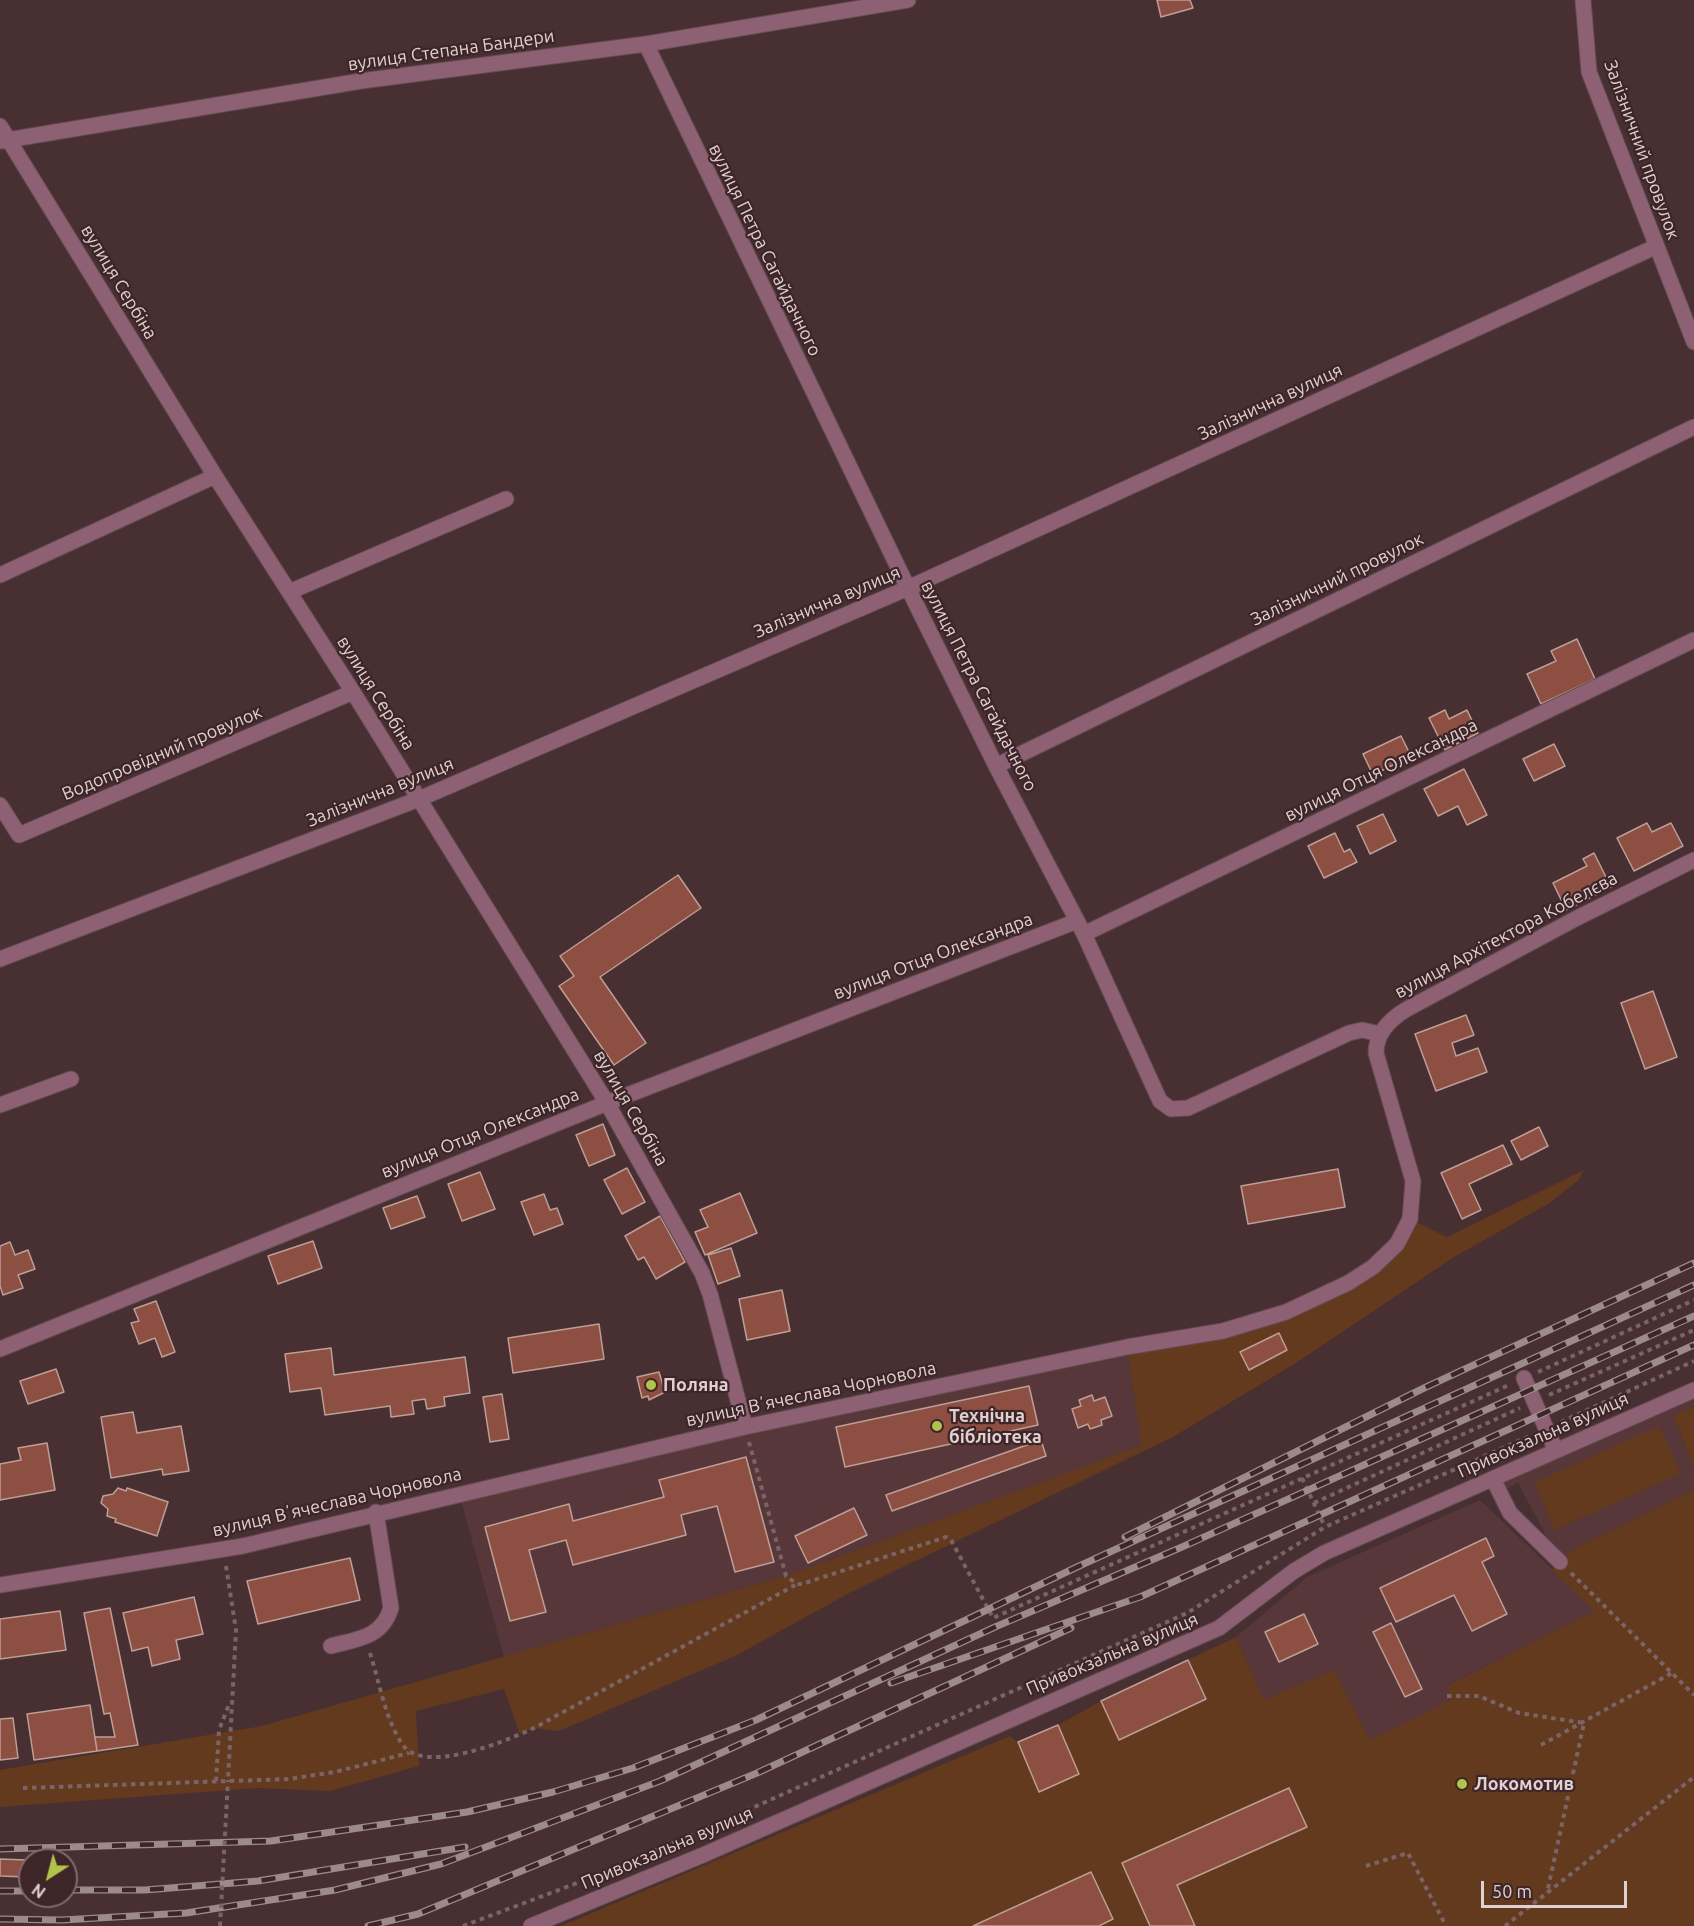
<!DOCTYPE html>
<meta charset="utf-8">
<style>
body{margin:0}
#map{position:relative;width:1694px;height:1926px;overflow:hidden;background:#482f32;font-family:Ubuntu,sans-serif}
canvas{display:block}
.north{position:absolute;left:18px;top:1848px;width:60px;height:60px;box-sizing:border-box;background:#3d2528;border:2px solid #7e696c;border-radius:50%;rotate:216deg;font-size:16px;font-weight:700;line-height:24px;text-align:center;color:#e0d0d1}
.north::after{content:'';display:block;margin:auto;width:21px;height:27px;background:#b2c34c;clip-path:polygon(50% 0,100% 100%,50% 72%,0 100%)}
.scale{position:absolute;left:1481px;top:1881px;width:146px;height:27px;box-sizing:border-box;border:3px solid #e0d0d1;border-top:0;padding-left:8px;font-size:18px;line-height:21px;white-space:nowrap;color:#e0d0d1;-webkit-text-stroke:4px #3d2528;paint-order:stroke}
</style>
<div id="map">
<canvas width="1694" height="1926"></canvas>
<div class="north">N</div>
<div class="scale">50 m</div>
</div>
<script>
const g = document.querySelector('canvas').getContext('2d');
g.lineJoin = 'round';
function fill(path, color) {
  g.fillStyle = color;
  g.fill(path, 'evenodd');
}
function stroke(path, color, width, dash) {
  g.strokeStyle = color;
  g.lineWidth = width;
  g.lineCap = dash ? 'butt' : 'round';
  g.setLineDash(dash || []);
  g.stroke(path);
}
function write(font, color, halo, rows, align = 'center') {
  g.font = font + ' Ubuntu,sans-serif';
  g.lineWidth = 4.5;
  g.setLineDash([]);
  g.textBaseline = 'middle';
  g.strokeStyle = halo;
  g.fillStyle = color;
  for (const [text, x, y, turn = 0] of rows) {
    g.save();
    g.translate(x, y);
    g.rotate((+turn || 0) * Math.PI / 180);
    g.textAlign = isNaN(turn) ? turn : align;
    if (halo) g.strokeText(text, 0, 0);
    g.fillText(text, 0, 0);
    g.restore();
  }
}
fill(new Path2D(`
 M1127 1347 1143 1445 786 1576 504 1657 459 1493Z
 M1694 1390V1406L1673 1416 1694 1468V1490L1574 1548 1560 1562 1518 1483 1500 1492 1493 1479Z
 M1480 1500 1596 1611 1448 1685 1454 1699 1370 1741 1264 1700 1236 1637 1307 1577Z`), '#57373a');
fill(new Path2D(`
 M1584 1170 1579 1180 1548 1204 1454 1257 1296 1363 1173 1437 851 1592 735 1656 559 1731 534 1728 520 1734 504 1689 416 1711 419 1766 330 1791 258 1788 0 1807V1770L262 1726 786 1576 1142 1445 1127 1347 1223 1331 1348 1283 1410 1219 1447 1237Z
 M1694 1406V1468L1673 1416Z
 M1659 1426 1681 1473 1555 1530 1534 1483Z
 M1694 1490V1926H561L1010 1736 1017 1742 1039 1792 1079 1774 1058 1725 1101 1701 1119 1739 1206 1699 1188 1660 1236 1637 1264 1700 1334 1670 1370 1740 1453 1699 1447 1686 1595 1611 1552 1570 1574 1548Z`), '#633a1d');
const building = new Path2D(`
 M1157 0H1190L1193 8 1161 17Z
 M1577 639 1595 679 1541 704 1527 674 1556 661 1551 651Z
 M1445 710 1449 719 1467 710 1478 733 1445 750 1429 718Z
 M1401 736 1411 756 1373 775 1363 754Z
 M1554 744 1565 766 1534 781 1523 759Z
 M1464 769 1487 815 1467 825 1458 806 1438 816 1424 789Z
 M1383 814 1396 841 1370 854 1357 826Z
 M1647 823 1652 832 1671 823 1683 846 1634 871 1617 838Z
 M1335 833 1344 852 1350 849 1357 862 1324 878 1308 846Z
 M1594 853 1611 887 1566 910 1553 883 1587 866 1583 859Z
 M678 875 701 908 600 977 646 1043 614 1065 559 986 574 976 560 956Z
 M1653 991 1677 1057 1645 1069 1621 1003Z
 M1466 1015 1474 1035 1452 1043 1456 1056 1478 1048 1487 1072 1436 1091 1415 1034Z
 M603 1124 615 1155 589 1166 576 1135Z
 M1539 1127 1548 1146 1521 1160 1511 1141Z
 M1503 1145 1512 1164 1469 1184 1481 1210 1462 1219 1441 1173Z
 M627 1168 645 1202 622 1214 604 1180Z
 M1338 1169 1345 1207 1248 1224 1241 1186Z
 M480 1172 495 1209 462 1221 448 1184Z
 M740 1193 757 1233 705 1255 695 1232 708 1227 700 1210Z
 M544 1194 550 1210 557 1208 563 1224 534 1235 521 1202Z
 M417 1196 425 1217 391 1229 383 1208Z
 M660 1216 685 1262 656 1279 644 1257 638 1260 625 1236Z
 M313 1241 322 1268 278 1284 268 1256Z
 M10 1242 15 1255 28 1250 35 1269 18 1275 23 1288 3 1295 0 1286V1246Z
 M731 1248 740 1276 718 1284 708 1255Z
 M782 1290 790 1331 747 1340 739 1299Z
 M156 1301 175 1352 162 1357 155 1338 139 1344 131 1323 139 1321 134 1309Z
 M599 1324 604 1359 513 1373 508 1338Z
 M1279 1333 1287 1350 1249 1370 1240 1352Z
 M331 1348 334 1375 465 1357 470 1393 444 1397 445 1406 427 1409 425 1399 412 1401 414 1414 391 1417 390 1406 325 1415 321 1388 290 1392 285 1354Z
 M56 1369 64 1392 28 1404 20 1381Z
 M659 1372 665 1392 649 1400 648 1396 642 1398 637 1377Z
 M1029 1386 1038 1425 845 1467 836 1427Z
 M502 1394 509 1439 490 1442 483 1397Z
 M1092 1395 1094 1401 1105 1397 1112 1416 1101 1420 1102 1425 1090 1429 1088 1424 1078 1428 1072 1409 1081 1406 1079 1400Z
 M133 1412 137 1433 181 1426 189 1471 163 1475 162 1469 111 1478 101 1417Z
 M1041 1440 1046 1456 892 1511 886 1495Z
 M47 1443 55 1490 0 1500V1464L21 1460 18 1448Z
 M746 1457 774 1562 735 1572 717 1506 681 1515 686 1535 573 1565 566 1540 529 1550 546 1612 510 1621 485 1527 569 1504 573 1521 664 1497 659 1480Z
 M118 1488 126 1491 127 1488 168 1502 157 1536 115 1522 116 1519 107 1516 108 1509 101 1503 103 1496 113 1494Z
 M854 1508 867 1535 808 1563 795 1536Z
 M1486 1538 1494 1556 1482 1562 1507 1614 1472 1631 1454 1595 1396 1622 1380 1588Z
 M350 1558 360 1600 258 1624 247 1581Z
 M194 1597 203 1634 176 1640 180 1659 152 1666 148 1647 132 1651 123 1613Z
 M110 1608 138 1745 97 1751 95 1737H115L110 1713 104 1714 84 1613Z
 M60 1611 66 1650 0 1659V1619Z
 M1304 1614 1318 1644 1279 1662 1265 1632Z
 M1391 1623 1422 1689 1405 1697 1373 1632Z
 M1188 1660 1206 1699 1119 1740 1101 1701Z
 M90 1705 97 1751 34 1760 27 1714Z
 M13 1718 18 1758 0 1760V1719Z
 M1058 1725 1079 1774 1039 1792 1018 1742Z
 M1289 1788 1307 1827 1177 1885 1195 1926H1150L1122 1863Z
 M0 1859 26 1860V1877L0 1876Z
 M1091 1872 1113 1919 1099 1926H973Z`);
fill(building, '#8d4f41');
stroke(building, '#bd9f98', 1.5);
const minor = new Path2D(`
 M1583 0 1589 72 1694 342
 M646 44 908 588 996 766 1084 934 1160 1101 1171 1109 1188 1108 1349 1033 1362 1030 1380 1034
 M0 126 215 476 353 692 607 1103 702 1273 710 1294 745 1427
 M1 141 361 81 646 44 908 0
 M0 575 215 476
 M289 592 506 499
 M996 766 1694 427
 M0 805 19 835 353 692
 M1084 934 1694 640
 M0 959 419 799 908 588 1655 247
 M0 1105 71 1079
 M0 1349 607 1103 1077 921
 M1524 1378 1556 1451
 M1493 1479 1510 1513 1560 1562
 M0 1585 243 1546 745 1427 1127 1347 1223 1331 1286 1312 1348 1283 1373 1267 1397 1244 1410 1219 1413 1181 1376 1053C1376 1033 1390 1019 1407 1009L1577 918 1694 860
 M331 1646C357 1639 382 1638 391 1608L376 1512
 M531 1926 703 1855 1219 1628 1294 1571 1324 1553 1694 1390`);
stroke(minor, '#634c4f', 17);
stroke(new Path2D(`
 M1538 1372 1694 1300
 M1549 1395 1694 1330
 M1561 1422 1694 1361
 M749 1442 786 1576 797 1584H802L946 1537 951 1540 993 1618 1509 1385
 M1302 1478 1325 1527
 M1314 1503 1520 1408
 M226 1566 236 1630 228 1780
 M1571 1573 1694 1695
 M370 1653C379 1681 385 1718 402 1744 423 1776 506 1741 534 1728L797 1584
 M1447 1696H1479L1519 1713 1584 1723 1547 1893
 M1541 1745 1672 1673
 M216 1781 219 1730 230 1702
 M23 1788 289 1779 335 1772 409 1753
 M1366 1866 1408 1853 1446 1926
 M463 1926 596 1876 694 1834 1187 1613 1325 1527 1532 1435
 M1505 1926 1694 1777`), '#7a6466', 4, [4.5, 4.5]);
stroke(minor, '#8e6074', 15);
const rail = new Path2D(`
 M1125 1537 1424 1388 1694 1263
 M891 1683 1140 1597 1694 1345
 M0 1849 271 1841 467 1812 553 1792 633 1768 756 1720 1077 1567 1694 1285
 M66 1890H145L258 1881 465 1847
 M0 1891H30
 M0 1919 62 1920 186 1913 335 1890 441 1864 660 1781 995 1627 1182 1547 1694 1316
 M368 1926 418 1914 757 1773 1071 1628`);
stroke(rail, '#9d8a8b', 7);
stroke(rail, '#3d2528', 4.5, [14]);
stroke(new Path2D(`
 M220 1926 228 1780`), '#7a6466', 4, [4.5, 4.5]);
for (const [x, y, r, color] of [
 [651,1385,6,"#b2c34c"],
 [937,1426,6,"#b2c34c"],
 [1462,1784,6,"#b2c34c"]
]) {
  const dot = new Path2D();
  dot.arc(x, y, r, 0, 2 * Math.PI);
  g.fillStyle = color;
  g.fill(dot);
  stroke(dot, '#3d2528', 2);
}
write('18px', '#e0d0d1', '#3d2528', [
 ["вулиця Степана Бандери",451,50,-8],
 ["Залізничний провулок",1642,150,70],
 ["вулиця Петра Сагайдачного",765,250,64],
 ["вулиця Сербіна",119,282,59],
 ["Залізнична вулиця",1270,402,-25],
 ["Залізничний провулок",1337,579,-26],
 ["Залізнична вулиця",827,602,-23],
 ["вулиця Петра Сагайдачного",979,686,63],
 ["вулиця Сербіна",376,693,58],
 ["Водопровідний провулок",162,753,-23],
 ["вулиця Отця Олександра",1381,770,-26],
 ["Залізнична вулиця",380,792,-22],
 ["вулиця Архітектора Кобелєва",1506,935,-28],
 ["вулиця Отця Олександра",933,956,-21],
 ["вулиця Сербіна",631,1108,60],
 ["вулиця Отця Олександра",480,1133,-22],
 ["вулиця Вʼячеслава Чорновола",811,1394,-12],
 ["Привокзальна вулиця",1543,1435,-24],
 ["вулиця Вʼячеслава Чорновола",337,1502,-13],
 ["Привокзальна вулиця",1112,1654,-23],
 ["Привокзальна вулиця",667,1848,-23]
]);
write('bold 18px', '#e0d0d1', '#3d2528', [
 ["Поляна",663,1385],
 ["Технічна",949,1416],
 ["бібліотека",949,1437],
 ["Локомотив",1474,1784]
], 'left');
</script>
